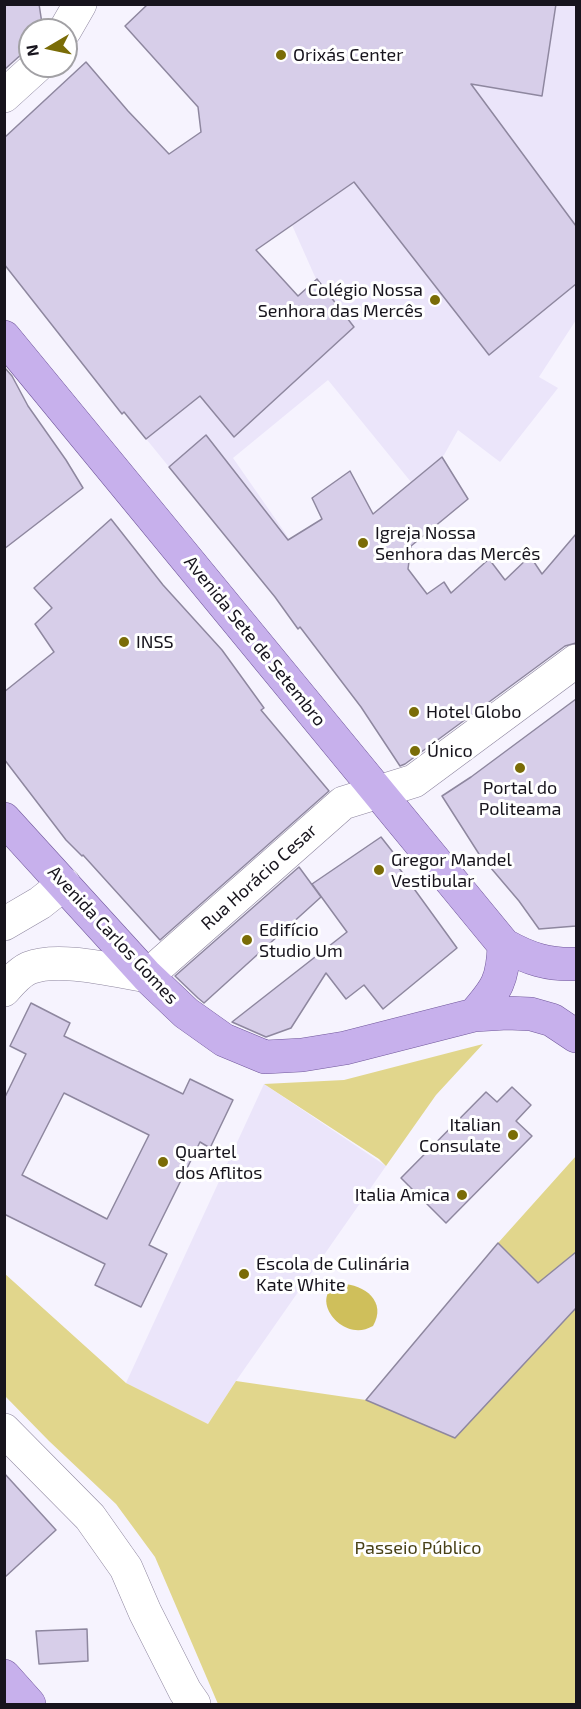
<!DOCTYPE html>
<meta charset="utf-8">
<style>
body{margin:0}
#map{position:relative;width:581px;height:1709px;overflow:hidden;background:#f6f3fe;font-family:"Exo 2",sans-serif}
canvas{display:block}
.frame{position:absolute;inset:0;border:6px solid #17141d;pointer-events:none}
.north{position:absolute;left:18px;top:18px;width:60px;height:60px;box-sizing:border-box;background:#fff;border:2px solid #a2a1a5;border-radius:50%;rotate:261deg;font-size:16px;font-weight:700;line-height:24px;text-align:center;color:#17141d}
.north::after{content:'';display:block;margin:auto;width:21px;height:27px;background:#7a6c07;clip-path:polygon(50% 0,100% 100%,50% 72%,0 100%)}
</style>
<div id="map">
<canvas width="581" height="1709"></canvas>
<div class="frame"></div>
<div class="north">N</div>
</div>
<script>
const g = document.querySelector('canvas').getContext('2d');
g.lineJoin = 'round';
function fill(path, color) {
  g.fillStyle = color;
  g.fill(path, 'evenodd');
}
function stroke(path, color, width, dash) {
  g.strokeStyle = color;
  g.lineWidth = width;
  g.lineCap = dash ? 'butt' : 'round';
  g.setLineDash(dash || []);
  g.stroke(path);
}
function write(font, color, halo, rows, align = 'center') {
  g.font = font + ' "Exo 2",sans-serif';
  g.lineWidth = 6;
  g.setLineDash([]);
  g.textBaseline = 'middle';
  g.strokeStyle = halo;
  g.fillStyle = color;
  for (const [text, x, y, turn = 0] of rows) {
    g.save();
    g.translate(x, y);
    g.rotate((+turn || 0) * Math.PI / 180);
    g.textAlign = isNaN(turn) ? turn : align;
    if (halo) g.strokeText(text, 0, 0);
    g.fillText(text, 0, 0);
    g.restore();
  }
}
fill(new Path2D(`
 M487 5H576V320L539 377 558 388 500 462 458 430 444 455 411 482 328 380 233 458 311 570 275 597 143 435 316 279 292 225 466 106Z
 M264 1084 386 1166 236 1381 208 1424 126 1383Z`), '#ebe5fa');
fill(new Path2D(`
 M483 1044 436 1095 386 1166 379 1159 264 1084 344 1080Z
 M576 1156V1704H218L155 1557 116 1504 49 1441 5 1396 4 1273 126 1383 208 1424 236 1381 366 1400 498 1243Z`), '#e1d68c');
fill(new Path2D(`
 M341 1284C365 1284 387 1302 373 1326 340 1345 306 1293 341 1284Z`), '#cfbf5b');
const building = new Path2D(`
 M4 4H39L43 30H30V49L24 52 4 70Z
 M148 4H556L542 96 471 84 576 226V284L489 355 354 182 256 250 298 296 317 279 354 327 234 437 200 396 146 439 124 412 122 414 4 264V138L86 62 128 111 169 154 201 132 198 107 125 26Z
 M4 367 12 376 28 406 66 460 83 488 4 549Z
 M206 435 288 540 322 519 312 498 350 471 373 514 442 457 468 499 411 546 408 569 427 594 444 582 451 593 489 559 505 580 530 556 542 574 576 534V643L565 646 405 764 400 766 361 707 300 627 298 629 275 597 169 467Z
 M111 519 163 585 222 650 264 708 261 710 329 791 160 940 83 855 82 856 66 840 4 759V692L54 652 35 624 52 608 34 588Z
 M576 699V926L539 929 519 901 479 854 442 796 471 777Z
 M381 837 403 865 399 868 457 948 383 1009 364 985 346 999 326 973 291 1028 266 1037 232 1022 347 932 312 884Z
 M299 867 321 897 204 1003 198 998 175 976Z
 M31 1003 70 1023 64 1036 183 1094 190 1079 233 1100 210 1148 200 1142 149 1245 167 1254 141 1307 95 1285 105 1264 4 1214V1099L26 1054 10 1046ZM64 1093 149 1135 107 1219 22 1175Z
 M512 1087 531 1105 516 1121 532 1136 446 1223 401 1178 486 1092 497 1102Z
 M498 1243 538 1283 576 1252V1308L455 1438 366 1400Z
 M4 1473 56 1530 4 1578Z
 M87 1629 88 1661 39 1664 36 1631Z`);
fill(building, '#d7cee9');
stroke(building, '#8e879f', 1.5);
const minor = new Path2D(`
 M65 30 80 4
 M4 96 37 66
 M4 924 40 903 64 884
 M4 990C10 983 20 972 29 968 59 956 116 971 147 976L343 803 414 781 576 661
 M4 1430 90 1517 126 1568 145 1612 185 1691 194 1704`);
const major = new Path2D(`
 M4 337 504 945C529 959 548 965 576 964
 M4 819 147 976 186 1013 224 1040 265 1057 302 1055 345 1048 474 1015 507 1013 531 1014 552 1020 576 1036
 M474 1015C497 989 503 980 504 945
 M4 1676 29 1704`);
stroke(minor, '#8e869f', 34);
stroke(major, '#71589b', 34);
stroke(minor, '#fff', 33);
stroke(major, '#c7b0ec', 33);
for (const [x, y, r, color] of [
 [281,55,6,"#7a6c07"],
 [435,300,6,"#7a6c07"],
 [363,543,6,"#7a6c07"],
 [124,642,6,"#7a6c07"],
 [414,712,6,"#7a6c07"],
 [415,751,6,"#7a6c07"],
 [520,768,6,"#7a6c07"],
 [379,870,6,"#7a6c07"],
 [247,940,6,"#7a6c07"],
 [513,1135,6,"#7a6c07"],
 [163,1162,6,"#7a6c07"],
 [462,1195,6,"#7a6c07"],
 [244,1274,6,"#7a6c07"]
]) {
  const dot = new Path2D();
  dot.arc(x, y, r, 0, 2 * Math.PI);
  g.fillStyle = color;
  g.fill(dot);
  stroke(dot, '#fff', 2);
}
write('18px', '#17141d', '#fff', [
 ["Orixás Center",293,55],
 ["Colégio Nossa",423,290,"right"],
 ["Senhora das Mercês",423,311,"right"],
 ["Igreja Nossa",375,533],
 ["Senhora das Mercês",375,554],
 ["INSS",136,642],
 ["Hotel Globo",426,712],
 ["Único",427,751],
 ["Portal do",520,788,"center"],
 ["Politeama",520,809,"center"],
 ["Gregor Mandel",391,860],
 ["Vestibular",391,881],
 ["Edifício",259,930],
 ["Studio Um",259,951],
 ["Italian",501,1125,"right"],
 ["Consulate",501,1146,"right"],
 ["Quartel",175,1152],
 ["dos Aflitos",175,1173],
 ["Italia Amica",450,1195,"right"],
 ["Escola de Culinária",256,1264],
 ["Kate White",256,1285]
], 'left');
write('18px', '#17141d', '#fff', [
 ["Avenida Sete de Setembro",255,641,51],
 ["Rua Horácio Cesar",259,877,-42],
 ["Avenida Carlos Gomes",113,935,47]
]);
write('18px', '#484117', '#fff', [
 ["Passeio Público",418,1548]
]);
</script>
